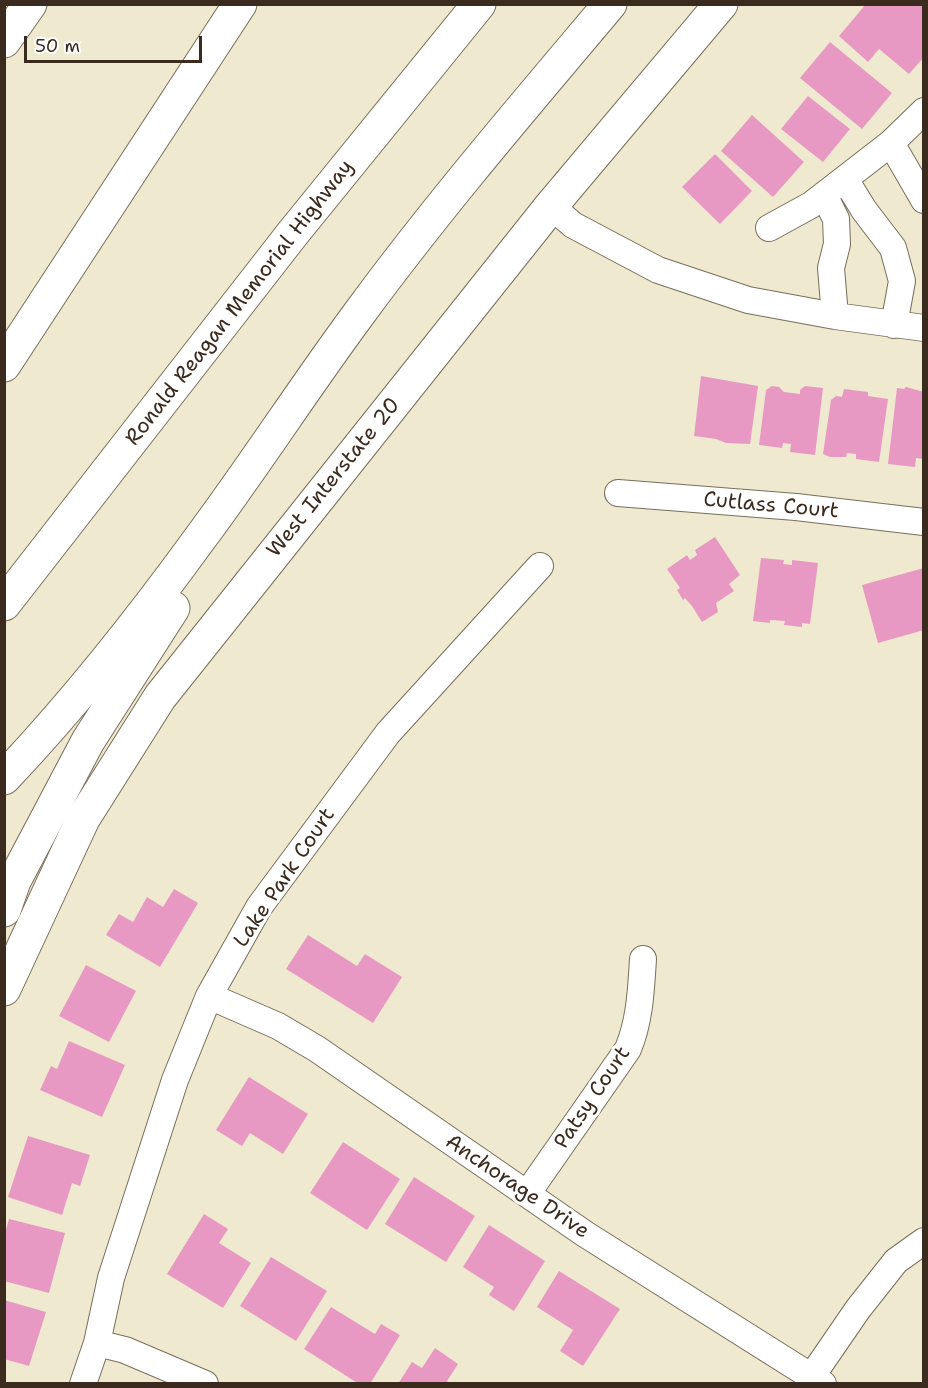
<!DOCTYPE html>
<style>
body{margin:0}
#map{position:relative;width:928px;height:1388px;overflow:hidden;background:#efe9cf;font-family:"Shantell Sans",sans-serif}
canvas{display:block}
.frame{position:absolute;inset:0;border:6px solid #3b2a1e;pointer-events:none}
.scale{position:absolute;left:24px;top:36px;width:178px;height:27px;box-sizing:border-box;border:3px solid #3b2a1e;border-top:0;padding-left:8px;font-size:18px;line-height:21px;white-space:nowrap;color:#3b2a1e;-webkit-text-stroke:4px #fff;paint-order:stroke}
</style>
<div id="map">
<canvas width="928" height="1388"></canvas>
<div class="frame"></div>
<div class="scale">50 m</div>
</div>
<script>
const g = document.querySelector('canvas').getContext('2d');
g.lineJoin = 'round';
function fill(path, color) {
  g.fillStyle = color;
  g.fill(path, 'evenodd');
}
function stroke(path, color, width, dash) {
  g.strokeStyle = color;
  g.lineWidth = width;
  g.lineCap = dash ? 'butt' : 'round';
  g.setLineDash(dash || []);
  g.stroke(path);
}
function write(font, color, halo, rows, align = 'center') {
  g.font = font + ' "Shantell Sans",sans-serif';
  g.lineWidth = 6;
  g.setLineDash([]);
  g.textBaseline = 'middle';
  g.strokeStyle = halo;
  g.fillStyle = color;
  for (const [text, x, y, turn = 0] of rows) {
    g.save();
    g.translate(x, y);
    g.rotate((+turn || 0) * Math.PI / 180);
    g.textAlign = isNaN(turn) ? turn : align;
    if (halo) g.strokeText(text, 0, 0);
    g.fillText(text, 0, 0);
    g.restore();
  }
}
fill(new Path2D(`
 M866 4H924V57L909 74 879 49 868 62 839 36Z
 M830 42 892 93 862 129 800 78Z
 M808 96 850 129 823 162 781 129Z
 M752 115 804 162 773 197 721 151Z
 M715 154 752 191 720 224 682 187Z
 M701 376 758 386 750 444 726 443 716 439 694 436Z
 M772 386 779 387 784 392 800 394V390L805 386 823 388 815 455 790 452 791 444 783 443 782 448 759 445 766 390Z
 M906 387 924 392V459L916 458 915 467 888 464 897 388 904 389Z
 M844 389 868 392V396L888 399 879 462 856 459V454L847 453 846 457H830L823 454 831 400 836 396 842 397Z
 M715 537 740 575 729 584 734 591 716 603 718 612 702 622 692 606 685 598 683 600 677 590 680 588 667 569 687 555 690 560 697 555 695 550Z
 M761 558 784 560 783 564 792 565V560L818 563 810 624 802 623V627L784 625 785 621 770 620V623L753 621Z
 M924 568V630L878 643 862 585Z
 M174 889 198 903 160 967 106 935 119 914 133 922 147 897 163 907Z
 M308 935 357 966 365 954 402 977 373 1023 286 969Z
 M86 965 136 991 109 1042 59 1016Z
 M69 1041 125 1065 102 1117 40 1090 51 1066 57 1069Z
 M249 1077 308 1114 283 1154 250 1133 242 1146 216 1130Z
 M28 1136 90 1155 80 1186 72 1183 62 1215 8 1197Z
 M343 1142 400 1179 367 1230 310 1193Z
 M414 1177 475 1216 446 1262 385 1224Z
 M204 1214 228 1229 219 1243 251 1263 223 1308 167 1274Z
 M9 1219 65 1233 49 1293 4 1281V1237Z
 M489 1225 545 1261 514 1311 489 1295 494 1287 463 1267Z
 M271 1257 327 1291 296 1341 240 1306Z
 M559 1271 620 1309 583 1366 560 1351 573 1330 537 1307Z
 M4 1300 46 1312 29 1366 4 1359Z
 M331 1307 375 1334 381 1324 400 1335 370 1384H359L304 1349Z
 M435 1348 458 1364 447 1381 451 1384H398L412 1362 422 1368Z`), '#e899c3');
const minor = new Path2D(`
 M891 143 924 200
 M845 179 864 210 893 248 902 281 894 325
 M824 195 836 219 837 244 831 268 835 316
 M551 206 573 225 658 270 748 300 835 316 924 328
 M769 228 811 205 891 143 924 111
 M618 493 796 507 924 522
 M209 996 278 1026 317 1049 585 1234 823 1384
 M527 1194 628 1049C640 1020 641 990 643 959
 M97 1343 125 1350 205 1384
 M812 1376 858 1309 896 1261 924 1241
 M83 1384 97 1343 111 1278 175 1080 209 996 259 907 388 733 540 566`);
const secondary = new Path2D(`
 M4 41 30 4
 M4 989 83 819 160 697 551 206 721 4`);
const motorway = new Path2D(`
 M4 365 240 4
 M4 604 293 233 479 4
 M4 778C76 702 140 621 201 537 256 463 306 385 361 311 439 205 525 105 610 4
 M4 910 14 881 88 741 173 608`);
stroke(minor, '#7a6d5c', 28);
stroke(secondary, '#7a6d5c', 35);
stroke(motorway, '#7a6d5c', 35);
stroke(minor, '#fff', 26);
stroke(secondary, '#fff', 33);
stroke(motorway, '#fff', 33);
write('21px', '#3b2a1e', '#fff', [
 ["Ronald Reagan Memorial Highway",240,303,-52],
 ["West Interstate 20",334,478,-51],
 ["Cutlass Court",771,506,5],
 ["Lake Park Court",285,878,-56],
 ["Patsy Court",593,1098,-56],
 ["Anchorage Drive",517,1187,34]
]);
</script>
